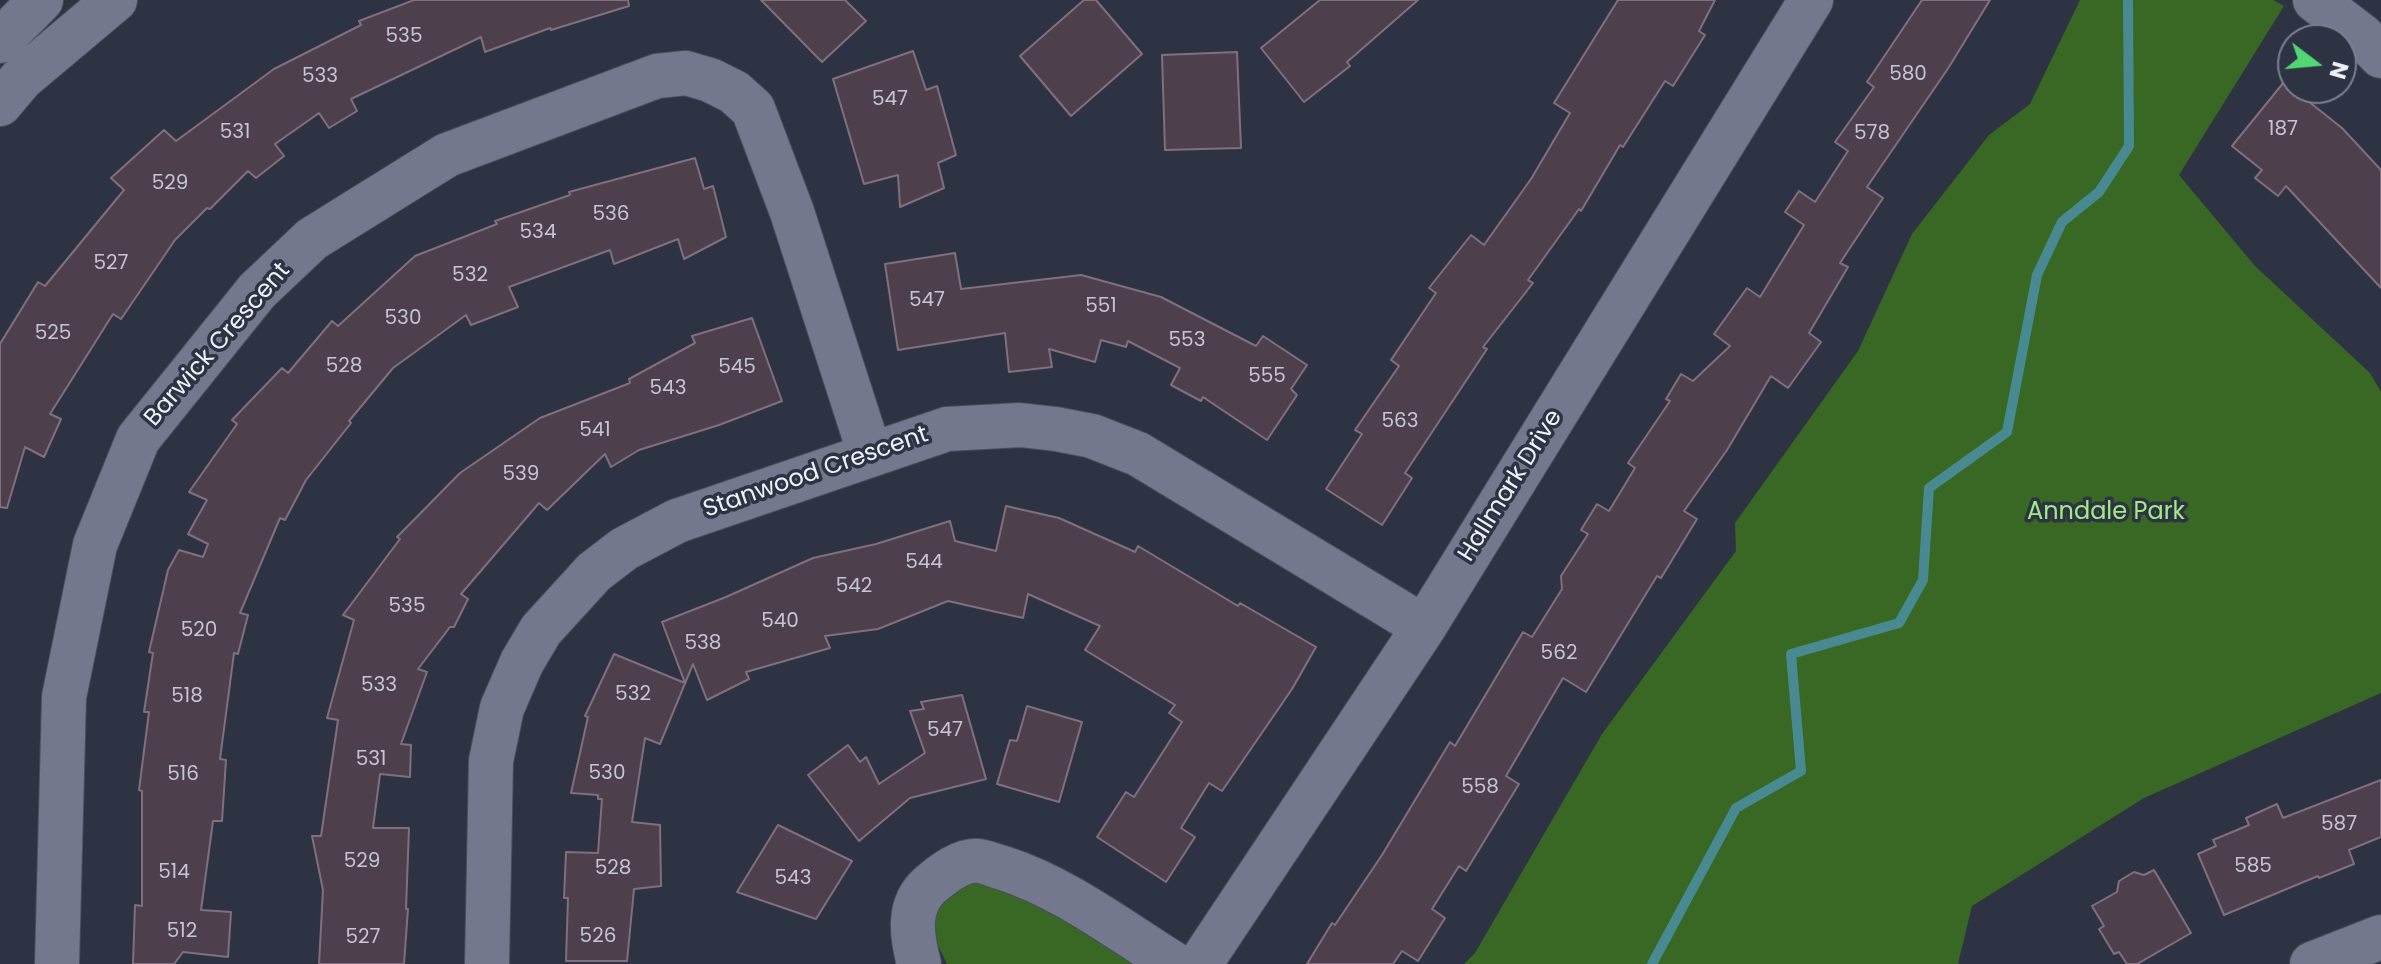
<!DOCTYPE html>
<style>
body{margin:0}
#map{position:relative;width:2381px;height:964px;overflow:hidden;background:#2e3344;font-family:Poppins,sans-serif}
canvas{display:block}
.north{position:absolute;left:2277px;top:24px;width:80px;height:80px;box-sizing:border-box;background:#2e3344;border:2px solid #7b7f8e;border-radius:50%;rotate:106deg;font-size:22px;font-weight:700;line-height:32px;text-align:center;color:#eff2fd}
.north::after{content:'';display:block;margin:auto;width:28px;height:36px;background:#52d673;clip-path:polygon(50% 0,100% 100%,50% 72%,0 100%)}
</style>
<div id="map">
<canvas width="2381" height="964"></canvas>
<div class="north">N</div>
</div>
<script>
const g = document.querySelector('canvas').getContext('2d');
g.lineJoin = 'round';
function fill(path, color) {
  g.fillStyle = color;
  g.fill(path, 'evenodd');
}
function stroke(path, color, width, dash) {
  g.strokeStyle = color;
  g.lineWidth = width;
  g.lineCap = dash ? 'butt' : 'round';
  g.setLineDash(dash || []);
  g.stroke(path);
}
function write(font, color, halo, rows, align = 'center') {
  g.font = font + ' Poppins,sans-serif';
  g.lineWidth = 7;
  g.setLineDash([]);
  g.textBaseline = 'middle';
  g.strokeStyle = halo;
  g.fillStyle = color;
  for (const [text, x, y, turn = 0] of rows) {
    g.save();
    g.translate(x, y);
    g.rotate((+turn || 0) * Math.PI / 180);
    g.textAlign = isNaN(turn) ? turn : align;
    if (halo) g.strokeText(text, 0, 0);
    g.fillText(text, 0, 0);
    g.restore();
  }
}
fill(new Path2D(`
 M2080 0H2273L2284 6 2179 175 2255 266 2370 373 2381 392V693L2144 798 1972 906 1958 964H1464L1475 953 1602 734 1736 551 1735 523 1858 351 1912 234 1989 135 2030 104Z
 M983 877 1010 883 1139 964H947L933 935 937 909 954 888Z`), '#396724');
stroke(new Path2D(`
 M1652 964 1736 808 1801 771 1791 654 1899 623 1923 580 1929 488 2007 432 2037 275 2062 222 2099 192 2129 146 2128 0`), '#488a91', 10);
const building = new Path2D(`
 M414 0H628L629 6 551 30 550 28 485 52 481 37 351 99 357 111 329 128 319 113 275 144 284 156 256 178 248 171 210 209 207 208 175 240 121 319 113 314 50 414 61 419 44 457 25 447 7 508 0 507V344L38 282 45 286 124 190 111 178 164 130 176 141 274 69 361 25 359 21Z
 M761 0H845L866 21 822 62Z
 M1084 0H1096L1142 54 1071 116 1020 56Z
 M1320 0H1418L1347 62 1350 66 1304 102 1261 48Z
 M1618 0H1715L1699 31 1705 35 1673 86 1665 81 1623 147 1620 145 1581 211 1579 209 1528 280 1533 283 1483 347 1487 349 1405 473 1412 478 1382 525 1326 489 1362 434 1355 430 1399 366 1391 360 1436 293 1429 288 1471 235 1484 245 1531 179 1570 113 1554 103Z
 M1922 0H1990L1949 67 1867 187 1883 198 1840 263 1848 267 1809 333 1821 342 1788 388 1771 376 1727 450 1684 511 1697 519 1661 578 1657 576 1586 692 1563 678 1506 776 1519 784 1466 871 1459 866 1432 909 1445 918 1418 961 1402 951 1393 964H1307L1332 923 1335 925 1382 855 1450 742 1455 746 1523 632 1532 637 1562 589 1561 576 1588 534 1581 530 1597 504 1609 511 1635 468 1628 463 1670 401 1666 399 1681 374 1693 381 1730 346 1714 334 1747 288 1760 297 1804 225 1785 212 1799 191 1815 202 1848 151 1835 142 1874 87 1867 82Z
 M913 51 926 90 937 86 956 155 938 163 944 188 900 207 898 175 864 184 833 79Z
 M1237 52 1241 148 1165 150 1162 55Z
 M2284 82 2342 128 2381 170V288L2286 186 2278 196 2255 178 2262 170 2232 146Z
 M695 158 704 189 713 186 726 237 684 259 678 239 614 264 610 250 509 287 518 307 471 325 466 315 393 368 349 421 351 423 306 480 285 520 280 518 240 613 248 615 238 654 234 653 220 759 226 760 222 821H213L201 910 231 912 228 957 183 952 174 964H133L135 905 142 906V791L139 790 149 712H144L153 653 149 652 168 570 179 550 203 557 208 544 188 534 207 500 189 492 237 424 232 420 282 368 288 373 332 321 338 326 415 256 497 224 495 221 570 195 569 192Z
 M955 253 961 289 1081 275 1161 297 1256 346 1263 336 1307 365 1291 389 1297 395 1267 440 1203 397 1201 401 1171 385 1180 368 1128 341 1126 347 1101 340 1095 362 1049 349 1052 367 1009 372 1005 333 898 350 885 264Z
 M752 318 782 401 719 425 639 450 611 467 605 454 547 510 539 503 461 594 468 599 454 627H450L418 669 427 672 401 744 411 745 410 777 380 774 373 828H409L406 909H408L404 964H319L323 890 312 836H321L338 720 327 718 354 620 343 615 400 539 397 537 460 473 540 418 630 383 629 379 695 343 692 336Z
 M1006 506 1059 518 1135 552 1138 546 1238 606 1240 603 1316 647 1292 689 1222 791 1209 783 1181 828 1195 837 1166 882 1097 837 1126 792 1134 797 1182 722 1169 713 1175 705 1085 650 1100 626 1028 594 1023 618 948 601 878 629 825 636 830 648 746 672 749 679 707 700 693 664 660 744 645 738 632 822 660 825 661 886 634 889 627 961H566L568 898H564L566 852 598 853 602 799H598V795L571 793 588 717 585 716 614 654 685 683 662 622 726 597 813 558 876 544 950 521 955 541 996 551Z
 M962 695 986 779 910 798 859 841 808 775 848 745 860 762 866 757 879 784 925 753 910 711 924 709 921 702Z
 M1027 706 1082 722 1059 802 997 784 1010 740 1017 741Z
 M2381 780V837L2349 850 2354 864 2319 878 2318 876 2224 915 2198 854 2216 846 2213 840 2249 825 2246 818 2277 804 2283 818Z
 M778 825 852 861 816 919 737 892Z
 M2154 870 2191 933 2137 964H2127L2119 952 2114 954 2099 929 2104 926 2092 906 2117 892 2119 881 2134 872 2144 875Z`);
fill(building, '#4e3f4d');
stroke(building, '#806f7e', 2);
const minor = new Path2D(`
 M2315 0 2362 36 2381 56
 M0 41 41 0
 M0 104 21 79 115 0
 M57 964 64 697 95 545 138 439 257 291 312 239 447 155 657 76 686 73 710 80 734 92 753 109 792 212 870 454
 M487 964 491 761 502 708 522 662 541 630 594 572 624 549 677 521 947 429 1020 425 1056 429 1092 436 1138 454 1424 627
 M919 964C912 937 906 905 931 884 943 874 962 859 979 861 987 862 995 866 1003 868 1065 888 1119 930 1174 964
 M1200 964 1424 627 1811 0
 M2312 964 2381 937`);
stroke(minor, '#4a4e5d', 46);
stroke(minor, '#73788c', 44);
write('20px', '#c7c5d1', null, [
 ["535",404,37],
 ["580",1908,75],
 ["533",320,77],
 ["547",890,100],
 ["187",2283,130],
 ["531",235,133],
 ["578",1872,134],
 ["529",170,184],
 ["536",611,215],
 ["534",538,233],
 ["527",111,264],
 ["532",470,276],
 ["547",927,301],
 ["551",1101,307],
 ["530",403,319],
 ["525",53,334],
 ["553",1187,341],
 ["528",344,367],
 ["545",737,368],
 ["555",1267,377],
 ["543",668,389],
 ["563",1400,422],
 ["541",595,431],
 ["539",521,475],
 ["544",924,563],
 ["542",854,587],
 ["535",407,607],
 ["540",780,622],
 ["520",199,631],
 ["538",703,644],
 ["562",1559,654],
 ["533",379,686],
 ["532",633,695],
 ["518",187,697],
 ["547",945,731],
 ["531",371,760],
 ["530",607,774],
 ["516",183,775],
 ["558",1480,788],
 ["587",2339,825],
 ["529",362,862],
 ["585",2253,867],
 ["528",613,869],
 ["514",174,873],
 ["543",793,879],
 ["512",182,932],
 ["526",598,937],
 ["527",363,938]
]);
write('24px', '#eff2fd', '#2e3344', [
 ["Barwick Crescent",218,345,-49],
 ["Stanwood Crescent",816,473,-19],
 ["Hallmark Drive",1511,486,-58]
]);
write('24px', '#a2eb84', '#2e3344', [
 ["Anndale Park",2106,513]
]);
</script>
